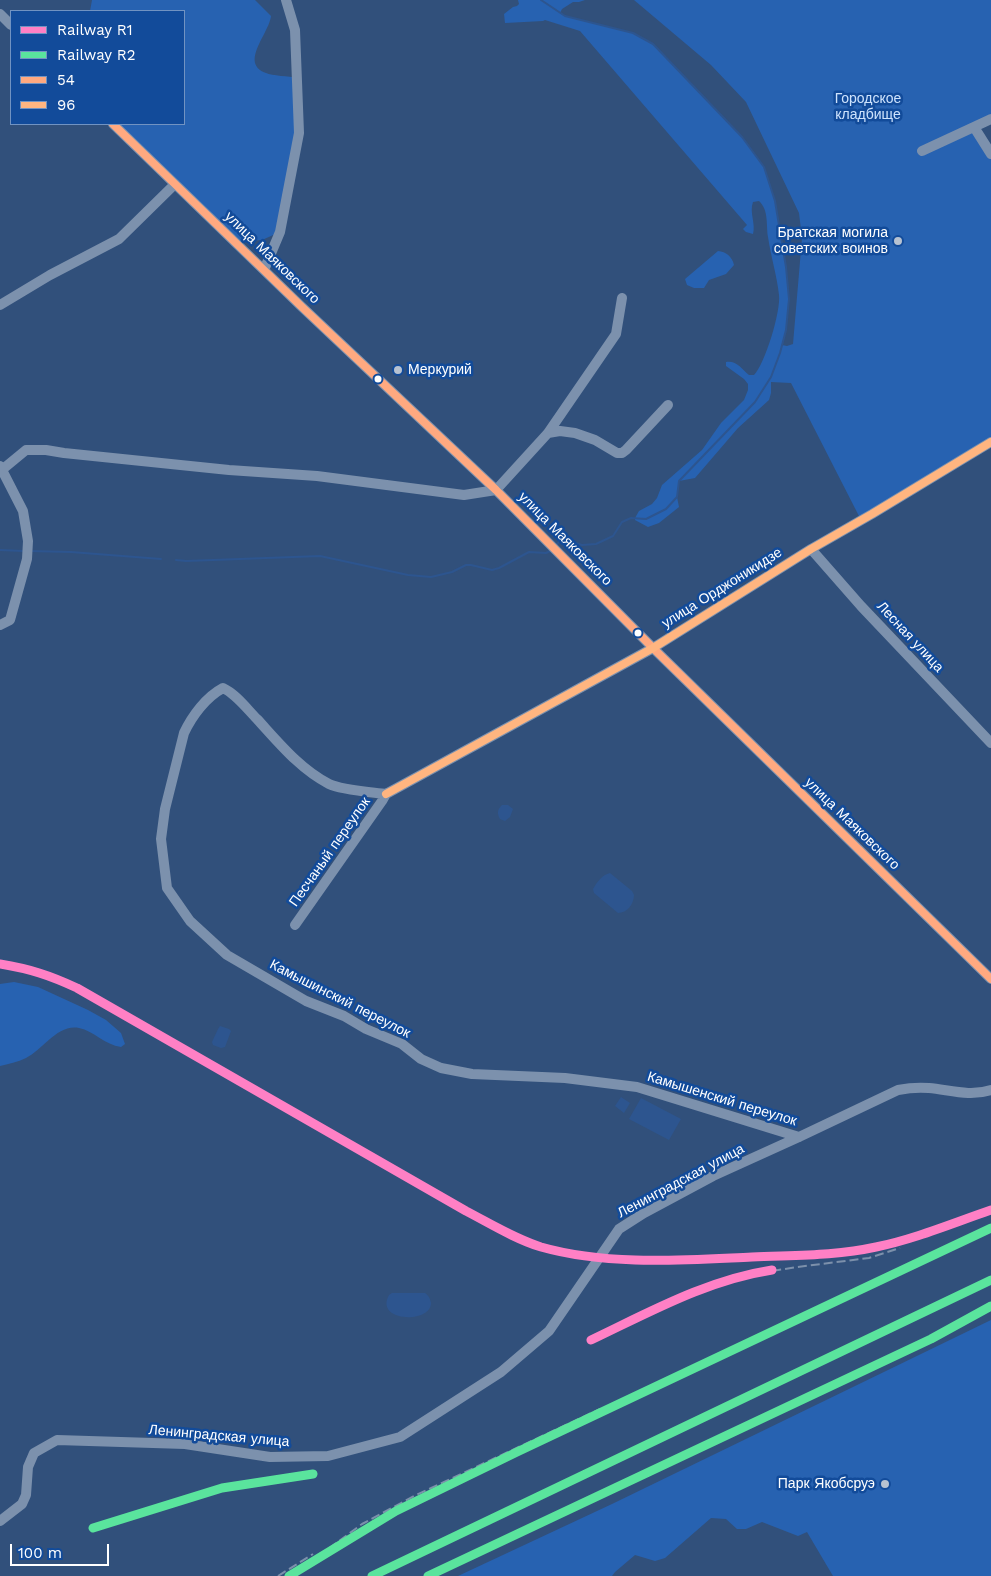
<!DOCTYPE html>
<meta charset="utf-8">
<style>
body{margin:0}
#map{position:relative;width:991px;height:1576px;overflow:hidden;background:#31507b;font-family:"Work Sans",sans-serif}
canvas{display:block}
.legend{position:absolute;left:10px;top:10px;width:175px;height:115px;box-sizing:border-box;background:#124b9a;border:1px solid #7193c2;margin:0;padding:6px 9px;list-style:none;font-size:15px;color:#fff}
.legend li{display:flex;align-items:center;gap:10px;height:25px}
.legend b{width:25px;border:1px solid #7193c2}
.scale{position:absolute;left:10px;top:1544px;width:99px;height:22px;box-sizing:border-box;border:2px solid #fff;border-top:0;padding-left:6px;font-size:15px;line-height:18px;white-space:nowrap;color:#fff;-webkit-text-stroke:4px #124b9a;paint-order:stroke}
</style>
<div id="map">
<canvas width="991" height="1576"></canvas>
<ul class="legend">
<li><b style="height:6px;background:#ff80c5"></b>Railway R1</li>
<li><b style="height:6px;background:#5ae49d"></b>Railway R2</li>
<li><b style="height:6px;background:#ffa980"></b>54</li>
<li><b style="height:6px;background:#ffb580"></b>96</li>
</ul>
<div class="scale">100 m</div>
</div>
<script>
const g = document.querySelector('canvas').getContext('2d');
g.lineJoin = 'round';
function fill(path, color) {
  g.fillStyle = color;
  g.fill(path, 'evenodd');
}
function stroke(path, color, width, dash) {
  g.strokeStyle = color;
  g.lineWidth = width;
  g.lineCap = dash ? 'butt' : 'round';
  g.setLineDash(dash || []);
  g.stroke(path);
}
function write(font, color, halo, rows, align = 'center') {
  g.font = font + ' "Work Sans",sans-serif';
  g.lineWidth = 5;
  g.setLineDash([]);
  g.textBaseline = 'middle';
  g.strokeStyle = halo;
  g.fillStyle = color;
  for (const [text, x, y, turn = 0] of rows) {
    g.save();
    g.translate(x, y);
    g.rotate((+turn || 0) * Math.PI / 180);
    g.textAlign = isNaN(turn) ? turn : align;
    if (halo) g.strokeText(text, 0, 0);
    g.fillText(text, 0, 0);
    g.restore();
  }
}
fill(new Path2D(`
 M92 0H255L271 16C269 34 239 63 266 73 272 76 289 76 297 78L299 133 280 232 262 240 235 242 113 124H184V11H90Z
 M518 0H585L579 2H573L562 9 560 13 565 16 633 33 653 44 742 137 764 167 775 201 786 267 789 299 786 330 782 345 787 346 793 344 802 238 799 213 746 102 711 65 634 0H991V119L974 127 991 154V442L861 520 791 383 771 382V393L769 400 738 428 695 478 679 481 677 497 679 507 659 523 648 527 635 520V518L639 511 652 504 657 498 662 485 702 450 721 423 744 400 748 390V384L744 379 726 366V362C736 360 742 369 749 375H754C765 364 781 311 779 295 777 276 771 257 768 237 766 225 769 210 759 201L753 202C749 213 756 223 753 234L746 232 743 229 747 225 580 31 545 20 543 21 505 23 504 14 513 7 517 6 519 4Z
 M718 251C726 252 732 256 734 265L726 274 709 280 704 288H694L687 285 685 279Z
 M14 982 38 987 88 1010 106 1020 121 1033 125 1044 121 1047C105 1045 94 1031 79 1028 57 1024 43 1050 26 1058 18 1062 8 1064 0 1066V984Z
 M991 1320V1576H833L807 1532 798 1536 762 1522 746 1529H737L726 1519 711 1518 665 1558 655 1561 635 1555 615 1572 612 1576H458L612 1504Z`), '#2762b1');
fill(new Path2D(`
 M502 805H508L513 809 510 817 505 821 500 819C497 813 497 810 502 805Z
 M610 873 632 891 634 895C634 904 627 913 618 913L594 893 593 889C597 882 602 875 610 873Z
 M220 1026 229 1029 231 1031 225 1047 221 1048 213 1045 212 1042 218 1029Z
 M621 1097 630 1103 624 1113 615 1106Z
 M641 1098 681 1119 669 1140 629 1119Z
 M392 1293H425C429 1296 430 1298 431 1303 431 1324 374 1322 389 1295Z`), '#2d558f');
stroke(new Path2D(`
 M541 0 565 16 633 33 653 44 742 137 764 167 775 201 786 267 789 299 786 330 780 353 771 377 755 402 679 481 677 497 666 509 646 519 631 518 622 522 613 536 596 544 582 545 565 540 560 541 555 546
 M0 550 23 551
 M30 551 71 552 161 559
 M176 560 186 561 320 556 408 575 431 577 452 572 466 565H471L492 570 499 568 529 552 546 553 550 551`), '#2d558f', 2);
stroke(new Path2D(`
 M0 14 11 25
 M113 124 302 307 496 490 653 648 991 979
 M974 127 991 154
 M922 151 991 119
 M264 270 280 232 299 133 295 30 286 0
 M0 305 50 275 119 239 175 184
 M548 433 560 431 575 433 595 440 617 453H622L626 450 668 405
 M0 466 23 511 28 541 27 559 10 620 0 625
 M3 469 26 450H46L64 453 229 470 317 476 464 495 496 490 548 433 616 334 622 298
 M811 549 861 606 991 743
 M386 794C371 792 341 790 329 784 300 769 279 743 257 719 247 709 236 694 223 688 206 697 192 716 184 733L165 809 161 839 167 888 190 921 227 955 306 1001 344 1016 366 1029 402 1044 421 1059 441 1068 472 1074 565 1078 637 1087 799 1137
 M386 794 653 648 811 549 872 514 991 442
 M295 925 382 801 386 794
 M0 1521 22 1504 26 1495 28 1467 34 1453 57 1440 185 1444 270 1457 328 1456 400 1437 501 1372 549 1331 619 1229 644 1213 713 1176 799 1137 898 1090C908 1088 918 1087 929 1088 950 1090 970 1097 991 1090`), '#7c91ad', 10);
stroke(new Path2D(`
 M0 964C30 969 49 975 77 988L466 1211C491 1224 515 1239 541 1247 608 1266 683 1260 752 1257 794 1255 835 1256 876 1247 915 1239 953 1223 991 1210
 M591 1340 682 1297 735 1277 797 1267 869 1258 900 1248
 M93 1528 222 1488 313 1474
 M308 1564 362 1524 416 1495 600 1409
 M278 1576 313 1554
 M428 1576 931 1339 991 1306`), '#7c90ab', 2, [9, 4]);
stroke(new Path2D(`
 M113 124 302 307 496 490 653 648 991 979`), '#ffa980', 8);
stroke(new Path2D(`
 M386 794 653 648 811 549 872 514 991 442`), '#ffb580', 8);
stroke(new Path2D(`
 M0 964C30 969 49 975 77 988L466 1211C491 1224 515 1239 541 1247 608 1266 683 1260 752 1257 794 1255 835 1256 876 1247 915 1239 953 1223 991 1210
 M591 1340C650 1312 707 1280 772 1270`), '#ff80c5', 9);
stroke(new Path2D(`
 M93 1528 222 1488 313 1474
 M289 1576 396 1511 517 1452 991 1228
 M372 1576 991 1280
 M428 1576 931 1339 991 1306`), '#5ae49d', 9);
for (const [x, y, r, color] of [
 [898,241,5,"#b7c2d1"],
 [398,370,5,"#b7c2d1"],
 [378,379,4.5,"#fff"],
 [638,633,4.5,"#fff"],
 [885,1484,5,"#b7c2d1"]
]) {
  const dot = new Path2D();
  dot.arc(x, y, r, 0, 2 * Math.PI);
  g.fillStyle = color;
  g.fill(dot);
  stroke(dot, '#124b9a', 2);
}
write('14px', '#cee3fd', '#124b9a', [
 ["Городское",868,99],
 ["кладбище",868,115]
]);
write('14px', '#fff', '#124b9a', [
 ["Братская могила",888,233],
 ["советских воинов",888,249],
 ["Меркурий",408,370,"left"],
 ["Парк Якобсруэ",875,1484]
], 'right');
write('14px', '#fff', '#124b9a', [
 ["улица Маяковского",272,258,44],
 ["улица Маяковского",565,539,45],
 ["улица Орджоникидзе",722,588,-32],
 ["Лесная улица",910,637,47],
 ["улица Маяковского",852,824,44],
 ["Песчаный переулок",330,852,-55],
 ["Камышинский переулок",340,999,27],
 ["Камышенский переулок",722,1099,17],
 ["Ленинградская улица",681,1181,-28],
 ["Ленинградская улица",219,1436,5]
]);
</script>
